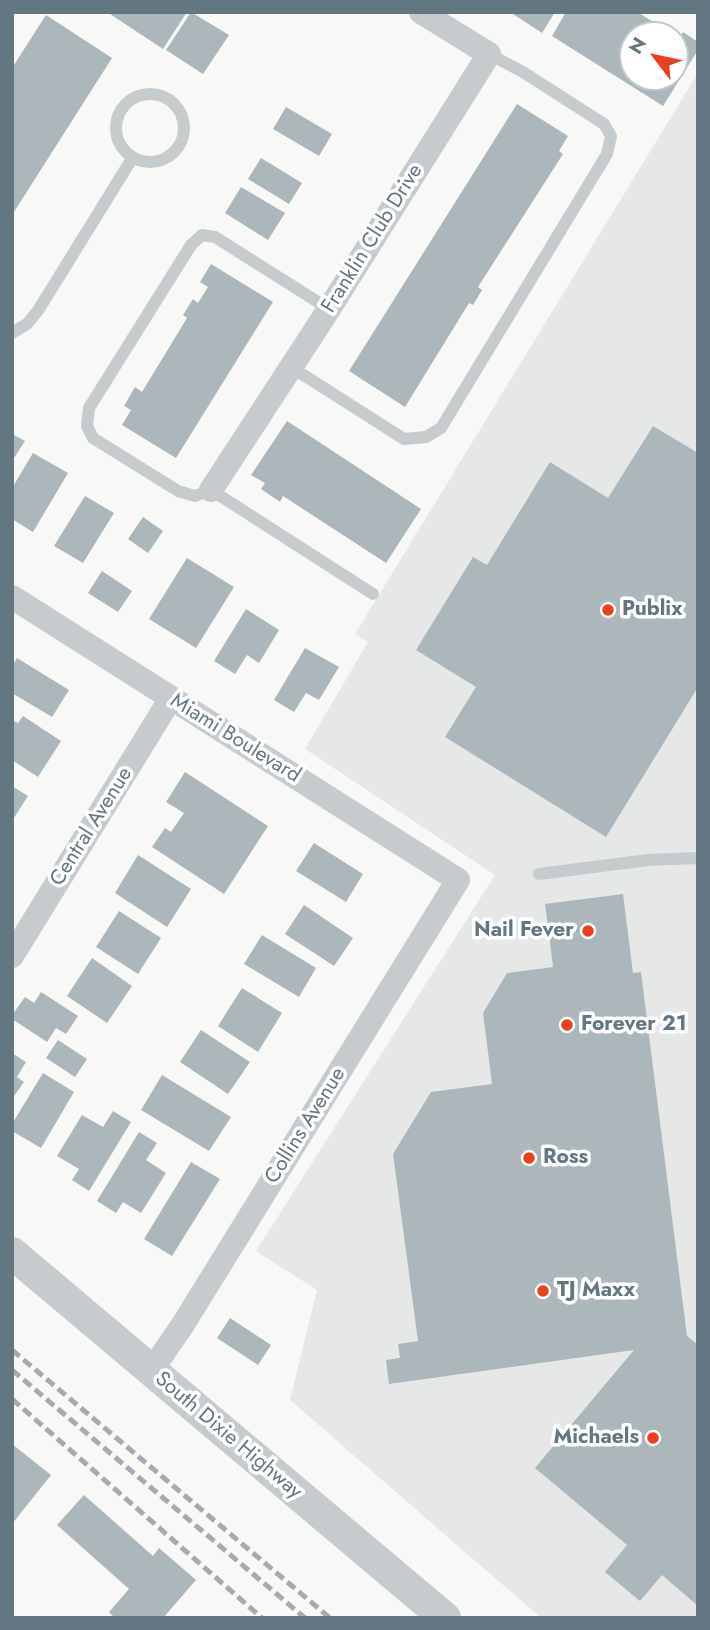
<!DOCTYPE html>
<style>
body{margin:0}
#map{position:relative;width:710px;height:1630px;overflow:hidden;background:#f8f8f6;font-family:Jost,sans-serif}
canvas{display:block}
.frame{position:absolute;inset:0;border:14px solid #627782;pointer-events:none}
.north{position:absolute;left:619px;top:21px;width:70px;height:70px;box-sizing:border-box;background:#fff;border:2px solid #c0c9cd;border-radius:50%;rotate:302deg;font-size:19px;font-weight:700;line-height:28px;text-align:center;color:#627782}
.north::after{content:'';display:block;margin:auto;width:24px;height:32px;background:#ed3e21;clip-path:polygon(50% 0,100% 100%,50% 72%,0 100%)}
</style>
<div id="map">
<canvas width="710" height="1630"></canvas>
<div class="frame"></div>
<div class="north">N</div>
</div>
<script>
const g = document.querySelector('canvas').getContext('2d');
g.lineJoin = 'round';
function fill(path, color) {
  g.fillStyle = color;
  g.fill(path, 'evenodd');
}
function stroke(path, color, width, dash) {
  g.strokeStyle = color;
  g.lineWidth = width;
  g.lineCap = dash ? 'butt' : 'round';
  g.setLineDash(dash || []);
  g.stroke(path);
}
function write(font, color, halo, rows, align = 'center') {
  g.font = font + ' Jost,sans-serif';
  g.lineWidth = 7;
  g.setLineDash([]);
  g.textBaseline = 'middle';
  g.strokeStyle = halo;
  g.fillStyle = color;
  for (const [text, x, y, turn = 0] of rows) {
    g.save();
    g.translate(x, y);
    g.rotate((+turn || 0) * Math.PI / 180);
    g.textAlign = isNaN(turn) ? turn : align;
    if (halo) g.strokeText(text, 0, 0);
    g.fillText(text, 0, 0);
    g.restore();
  }
}
fill(new Path2D(`
 M698 73V1618H541L290 1400 317 1290 256 1251 495 875 305 749 368 642 355 634Z`), '#e6e8e7');
fill(new Path2D(`
 M107 12H187L163 49Z
 M191 12 229 35 203 74 166 50Z
 M510 12H555L542 33Z
 M566 12H637L675 35H633V77H675V35L679 38 683 32 698 42V50L663 106 552 36Z
 M46 15 112 58 12 215V68Z
 M517 104 568 136 559 151 563 154 478 287 482 290 473 305 469 303 405 407 349 371Z
 M286 107 332 134 319 156 273 129Z
 M261 158 302 183 289 204 248 179Z
 M241 187 285 213 268 240 225 213Z
 M211 264 273 302 176 458 122 425 131 410 124 406 135 387 142 392 187 318 183 315 193 299 198 303 208 287 200 282Z
 M287 421 421 509 386 563 283 496 280 502 261 489 265 483 251 475Z
 M653 426 698 453V687L606 837 445 737 476 687 416 650 473 557 487 565 550 462 608 498Z
 M12 434 25 441 12 461Z
 M33 453 68 473 33 532 12 519V488Z
 M85 496 114 513 83 563 54 546Z
 M143 517 163 531 148 553 128 539Z
 M187 558 234 587 196 648 149 619Z
 M102 571 132 591 118 612 88 593Z
 M246 609 279 630 259 663 247 655 235 674 214 661Z
 M305 648 339 667 319 700 306 693 294 712 274 700Z
 M17 658 69 690 52 717 12 693V666Z
 M23 716 61 741 38 777 12 760V720L18 723Z
 M185 772 268 826 224 894 152 847 165 828 171 832 184 813 166 802Z
 M12 786 28 796 12 821Z
 M314 843 363 874 346 902 296 871Z
 M138 855 191 889 167 927 115 893Z
 M623 894 633 973 641 972 687 1336 698 1345V1606L662 1575 640 1601 605 1572 627 1545 535 1468 634 1350 389 1384 386 1360 400 1358 398 1344 418 1341 393 1154 431 1092 492 1084 483 1013 507 973 553 967 545 904Z
 M304 905 353 938 334 966 285 934Z
 M119 911 161 938 138 974 96 947Z
 M262 935 316 968 299 997 244 964Z
 M92 958 132 986 107 1023 67 996Z
 M242 988 282 1013 258 1052 218 1026Z
 M41 992 78 1016 66 1034 56 1028 47 1042 12 1019V1015L25 997 34 1003Z
 M201 1030 250 1062 228 1094 180 1062Z
 M58 1040 87 1059 75 1077 46 1058Z
 M12 1053 26 1062 17 1077 24 1082 12 1099Z
 M43 1073 74 1092 41 1148 12 1131V1124Z
 M162 1075 231 1117 209 1151 141 1110Z
 M113 1111 131 1122 89 1191 72 1180 79 1169 57 1156 82 1115 103 1127Z
 M139 1132 157 1143 146 1160 166 1173 141 1213 123 1202 116 1213 97 1201Z
 M191 1162 220 1179 172 1256 144 1239Z
 M230 1318 271 1345 258 1365 217 1338Z
 M12 1444 51 1475 12 1524Z
 M84 1495 153 1556 159 1548 196 1580 163 1618H115L109 1612 129 1589 57 1525Z`), '#acb7bb');
stroke(new Path2D(`
 M116 128a34 34 0 1 1 68 0a34 34 0 1 1-68 0Z
 M329 309 215 237 202 235 191 245 89 408 87 426 93 438 178 491 195 496 211 490 373 594
 M12 333 27 324 39 309 133 157
 M291 367 404 439 426 437 441 428 607 154 611 136 604 124 523 72 489 54
 M539 874 648 860 698 858`), '#c6cbcd', 12);
stroke(new Path2D(`
 M211 490 329 309 489 54 421 12
 M12 597 458 880 182 1326 151 1371
 M12 956 171 698`), '#c6cbcd', 24);
stroke(new Path2D(`
 M12 1253 445 1618`), '#c6cbcd', 32);
stroke(new Path2D(`
 M12 1350 330 1618
 M12 1370 305 1618
 M12 1399 262 1618`), '#a4acb1', 5, [10, 5]);
for (const [x, y, r, color] of [
 [608,610,7,"#ed3e21"],
 [588,931,7,"#ed3e21"],
 [567,1025,7,"#ed3e21"],
 [529,1158,7,"#ed3e21"],
 [543,1291,7,"#ed3e21"],
 [653,1438,7,"#ed3e21"]
]) {
  const dot = new Path2D();
  dot.arc(x, y, r, 0, 2 * Math.PI);
  g.fillStyle = color;
  g.fill(dot);
  stroke(dot, '#fff', 2.5);
}
write('21px', '#627782', '#fff', [
 ["Franklin Club Drive",373,239,-58],
 ["Miami Boulevard",235,739,32],
 ["Central Avenue",92,827,-58],
 ["Collins Avenue",306,1126,-58],
 ["South Dixie Highway",228,1436,40]
]);
write('bold 21px', '#627782', '#fff', [
 ["Publix",622,610],
 ["Nail Fever",574,931,"right"],
 ["Forever 21",581,1025],
 ["Ross",543,1158],
 ["TJ Maxx",557,1291],
 ["Michaels",639,1438,"right"]
], 'left');
</script>
